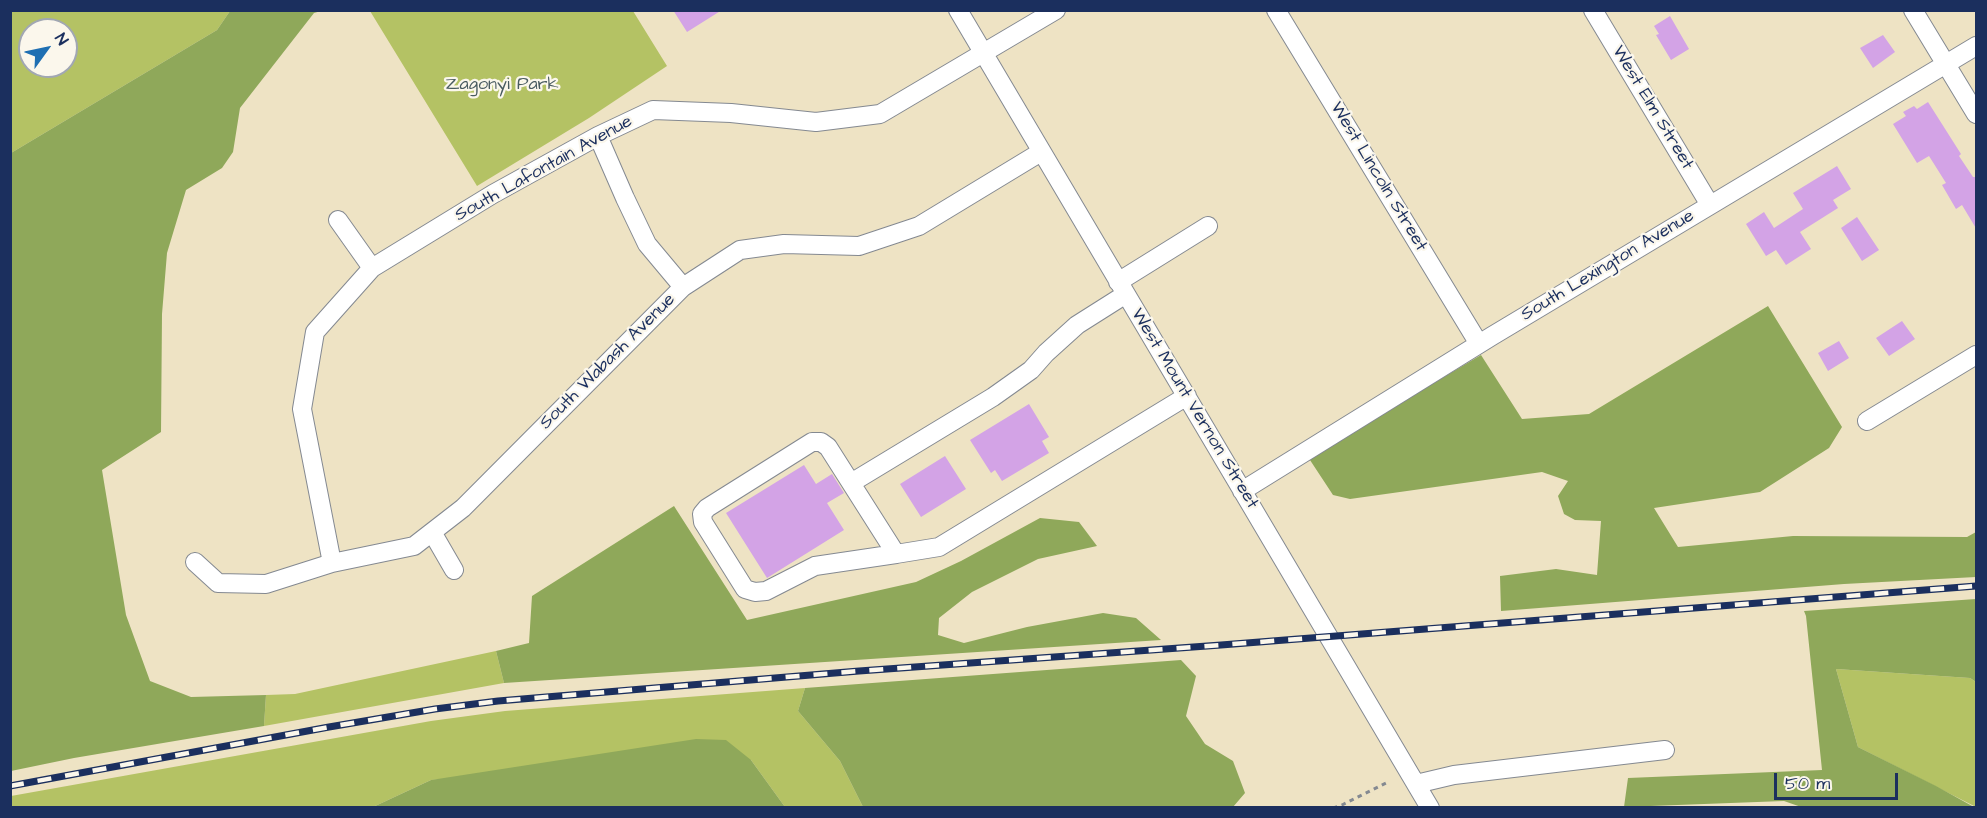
<!DOCTYPE html>
<style>
body{margin:0}
#map{position:relative;width:1987px;height:818px;overflow:hidden;background:#eee3c4;font-family:"Architects Daughter",sans-serif}
canvas{display:block}
.frame{position:absolute;inset:0;border:12px solid #1b2f5e;pointer-events:none}
.north{position:absolute;left:18px;top:18px;width:60px;height:60px;box-sizing:border-box;background:#fbf7ec;border:2px solid #a1a7b3;border-radius:50%;rotate:57deg;font-size:16px;font-weight:700;line-height:24px;text-align:center;color:#1b2f5e}
.north::after{content:'';display:block;margin:auto;width:21px;height:27px;background:#1f6fb2;clip-path:polygon(50% 0,100% 100%,50% 72%,0 100%)}
.scale{position:absolute;left:1774px;top:773px;width:124px;height:27px;box-sizing:border-box;border:3px solid #1b2f5e;border-top:0;padding-left:8px;font-size:18px;line-height:21px;white-space:nowrap;color:#1b2f5e;-webkit-text-stroke:4px #fbf7ec;paint-order:stroke}
</style>
<div id="map">
<canvas width="1987" height="818"></canvas>
<div class="frame"></div>
<div class="north">N</div>
<div class="scale">50 m</div>
</div>
<script>
const g = document.querySelector('canvas').getContext('2d');
g.lineJoin = 'round';
function fill(path, color) {
  g.fillStyle = color;
  g.fill(path, 'evenodd');
}
function stroke(path, color, width, dash) {
  g.strokeStyle = color;
  g.lineWidth = width;
  g.lineCap = dash ? 'butt' : 'round';
  g.setLineDash(dash || []);
  g.stroke(path);
}
function write(font, color, halo, rows, align = 'center') {
  g.font = font + ' "Architects Daughter",sans-serif';
  g.lineWidth = 4.5;
  g.setLineDash([]);
  g.textBaseline = 'middle';
  g.strokeStyle = halo;
  g.fillStyle = color;
  for (const [text, x, y, turn = 0] of rows) {
    g.save();
    g.translate(x, y);
    g.rotate((+turn || 0) * Math.PI / 180);
    g.textAlign = isNaN(turn) ? turn : align;
    if (halo) g.strokeText(text, 0, 0);
    g.fillText(text, 0, 0);
    g.restore();
  }
}
fill(new Path2D(`
 M10 11H230L217 30 11 153ZM30 30H66V66H30Z
 M370 11H633L667 66 589 118 477 186Z
 M496 651 504 683 264 726 266 695 295 694Z
 M1836 669 1970 678 1976 682V807L1858 747Z
 M805 688 798 711 840 761 863 807H785L751 760 431 780 373 807 11 808V796L431 721 505 711Z`), '#b4c264');
fill(new Path2D(`
 M230 11H321L314 13 240 108 233 152 222 168 186 190 167 253 162 314 161 432 102 470 126 615 150 681 191 697 266 695 264 726 74 758 11 771V153L217 30Z
 M1768 306 1842 427 1829 448 1760 492 1654 508 1678 547 1793 536 1967 537 1976 532V577L1844 584 1501 611 1500 576 1556 569 1597 575 1601 521 1575 520 1564 514 1558 496 1568 481 1542 472 1350 499 1333 495 1308 457 1481 355 1522 419 1589 414Z
 M674 506 747 620 916 582 961 561 1040 518 1079 522 1097 546 1038 559 972 592 939 618 938 635 964 643 1027 627 1103 613 1136 618 1161 640 504 683 496 651 529 643 532 596Z
 M1976 599V682L1970 678 1836 669 1858 747 1936 786 1974 807 1804 808 1784 801 1624 807 1628 778 1822 770 1806 616 1804 611Z
 M1181 660 1196 676 1186 716 1205 744 1233 761 1245 793 1233 807H863L840 761 798 711 805 688Z
 M696 739 726 740 751 760 785 807H373L431 780Z`), '#8fa85a');
fill(new Path2D(`
 M673 10H722L687 32Z
 M1670 16 1689 49 1671 60 1656 35 1659 34 1654 26Z
 M1883 35 1895 52 1873 68 1860 48Z
 M1928 102 1961 154 1959 156 1973 177H1977V230L1962 205 1956 209 1942 185 1946 183 1929 156 1917 163 1893 124 1906 116 1903 112 1914 106 1917 109Z
 M1837 166 1851 189 1833 200 1838 208 1800 232 1811 249 1786 265 1776 250 1766 256 1746 224 1764 212 1774 228 1803 209 1793 193Z
 M1857 217 1879 250 1862 261 1841 228Z
 M1902 321 1915 339 1889 356 1876 338Z
 M1839 341 1849 358 1828 371 1818 353Z
 M1029 404 1049 437 1042 441 1049 453 1002 481 995 470 991 473 970 440Z
 M945 456 966 489 921 517 900 484Z
 M804 465 816 484 832 474 844 493 827 503 844 530 767 578 726 513Z`), '#d3a3e6');
const minor = new Path2D(`
 M958 10 1430 808
 M1276 10 1479 344
 M1593 10 1710 205
 M1913 10 1976 114
 M598 136 625 198 647 244 683 287
 M338 220 372 268
 M1118 282 1208 226
 M1867 421 1976 355
 M812 442H821L828 447 896 554 815 566 766 591 755 592 745 589 703 522 702 514 707 508Z
 M851 483 993 397 1031 370 1046 353 1077 325 1126 294
 M1242 491 1492 336 1976 46
 M432 532 454 570
 M896 554 939 547 1187 396
 M195 562 218 583 266 584 332 563 414 546 463 508 683 287 740 250 784 244 859 246 919 226 1041 152
 M332 563 302 409 315 332 372 268 493 194 598 136 653 110 731 113 816 122 880 114 1056 10
 M1416 784 1454 775 1665 750`);
stroke(minor, '#848991', 20);
stroke(new Path2D(`
 M1333 808 1342 805 1386 783`), '#848991', 3, [4.5, 4.5]);
stroke(minor, '#fff', 18);
const rail = new Path2D(`
 M10 786 329 727 435 709 498 701 859 671 1221 645 1976 586`);
stroke(rail, '#1b2f5e', 7);
stroke(rail, '#fbf7ec', 4.5, [14]);
write('18px', '#495b60', '#fbf7ec', [
 ["Zagonyi Park",502,85]
]);
write('18px', '#1b2f5e', '#fbf7ec', [
 ["West Elm Street",1652,108,59],
 ["South Lafontain Avenue",544,169,-29],
 ["West Lincoln Street",1378,177,59],
 ["South Lexington Avenue",1608,266,-31],
 ["South Wabash Avenue",608,362,-45],
 ["West Mount Vernon Street",1194,409,59]
]);
</script>
